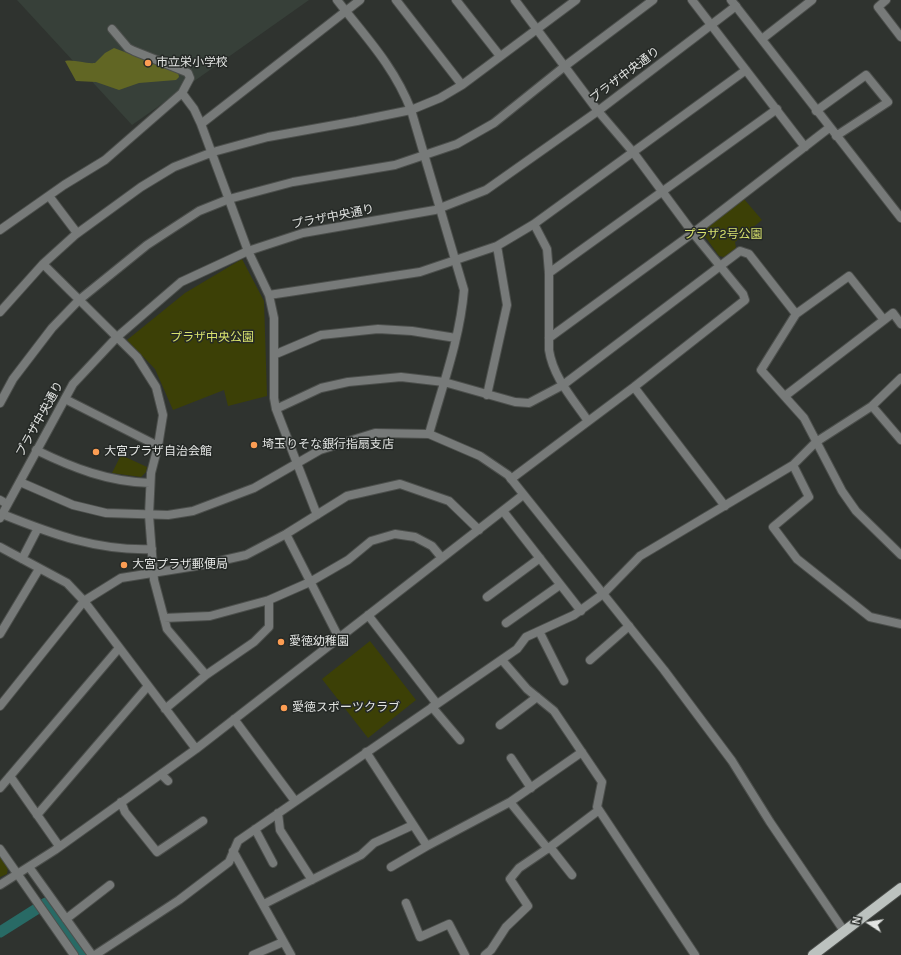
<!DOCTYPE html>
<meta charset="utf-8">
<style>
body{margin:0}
#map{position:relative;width:901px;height:955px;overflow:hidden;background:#2f332f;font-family:Karla,sans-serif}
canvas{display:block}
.north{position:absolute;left:849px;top:903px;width:40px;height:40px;-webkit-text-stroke:3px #252926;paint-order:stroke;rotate:282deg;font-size:11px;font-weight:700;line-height:16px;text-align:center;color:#e2e4e2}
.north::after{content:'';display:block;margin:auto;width:14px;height:18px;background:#e2e4e2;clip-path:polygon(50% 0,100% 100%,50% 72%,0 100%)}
</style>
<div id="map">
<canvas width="901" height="955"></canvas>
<div class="north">N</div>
</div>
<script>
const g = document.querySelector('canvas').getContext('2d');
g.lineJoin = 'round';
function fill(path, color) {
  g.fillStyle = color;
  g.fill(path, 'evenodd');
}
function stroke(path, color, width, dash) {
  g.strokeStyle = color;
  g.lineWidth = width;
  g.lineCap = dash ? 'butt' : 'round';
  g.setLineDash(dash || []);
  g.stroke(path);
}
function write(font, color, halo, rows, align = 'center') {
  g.font = font + ' Karla,"Noto Sans JP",sans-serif';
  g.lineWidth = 3;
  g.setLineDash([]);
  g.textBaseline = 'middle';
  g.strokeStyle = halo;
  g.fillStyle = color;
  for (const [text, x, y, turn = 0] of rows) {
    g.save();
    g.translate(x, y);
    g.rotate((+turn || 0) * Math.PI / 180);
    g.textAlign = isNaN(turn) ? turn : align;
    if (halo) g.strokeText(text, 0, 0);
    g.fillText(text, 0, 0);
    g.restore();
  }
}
fill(new Path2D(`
 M17 0H309L132 125Z`), '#374039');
fill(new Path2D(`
 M744 199 762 220 735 242 736 248 724 257 719 256 704 235 703 231Z
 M242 259 264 301 267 396 228 406 224 390 173 410 155 369 127 340 185 293Z
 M121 455 147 467 146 472 141 477 112 473Z
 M370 641 416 700 368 738 322 679Z
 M0 855 8 867 7 874 0 877Z`), '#3c4006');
fill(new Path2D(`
 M114 48 178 72 179 77 176 80 139 83 119 90 96 82 76 81 65 61C74 59 85 64 95 63L105 53Z`), '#616624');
stroke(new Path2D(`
 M0 932 46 903 83 955`), '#286a65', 11);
const minor = new Path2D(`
 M337 0C365 36 394 66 411 110L464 290C460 339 442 387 429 434
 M396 0 462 85
 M456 0 500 56
 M692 0 805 147
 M731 0 901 218
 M886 0 878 7 901 37
 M762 39 812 0
 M182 93 194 109 201 124 248 251 269 295 274 318V398L276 409 317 515
 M816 111 866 75 888 102 836 136
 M201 124 360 0
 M49 196 77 233
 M534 224 547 249 549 273V350C553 377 573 399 588 421
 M0 230 64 185 105 160 182 93 190 78 188 73 184 71 134 51 128 48 112 29
 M43 264 137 357 156 387 163 415 158 446 151 473 149 515 154 580 167 629 206 675
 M549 273 777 109
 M269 295 420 272 497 246 534 224 746 70
 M0 312 43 264 75 235 141 187 174 167 213 152 268 137 357 121 411 110 440 98 462 85 576 0
 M884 320 893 313 901 324
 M549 338 693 233 829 128
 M276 354 321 335 378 329 412 331 456 338
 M634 387 725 506
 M487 395 507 305 497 246
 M785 396 884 320 849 276 796 314
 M65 399 158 446
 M0 403 13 379 52 328 79 300 147 245 199 211 229 199 293 182 395 165 457 144 494 123 565 66 653 0
 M872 406 901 440
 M276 409 321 388 348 382 401 377 444 382 515 402 529 403 563 385 740 251 749 254 796 314 761 370 804 418 842 491 856 511 901 555
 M36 450C73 468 109 482 150 483
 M793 465 809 497 773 527 797 559 870 617 901 624
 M511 479 634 387 745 300 743 294 693 233 633 152 598 111 515 0
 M0 500 7 504
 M503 511 581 611
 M2 514C52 534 97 551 152 549
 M286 534 339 638
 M0 547 67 583 84 601 196 749
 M22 559 38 528
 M487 597 540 558
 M368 615 437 704
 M164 618 210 616 269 600 310 582 348 560 371 541 395 534 415 537 432 546 442 558
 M506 623 560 585
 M539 631 564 681
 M0 634 39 569
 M502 660 527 689 554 711 602 782 597 807 695 955
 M590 660 629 626
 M0 706 84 601 121 578 202 565 246 555 286 534 347 496 400 484 449 501 479 530
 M432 707 460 740
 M165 709 206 675 254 642 269 627V600
 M234 719 295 801
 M500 725 537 697
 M366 752 427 846 510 802 582 752
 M511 758 531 788
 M161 774 168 781
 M10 776 59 846
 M0 788 119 648
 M121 802 125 812 157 852 203 821
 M510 802 548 849
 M278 813 280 830 312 880
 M37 815 148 686
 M255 829 273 863
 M550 847 572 875
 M0 849 74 955
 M233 851 291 955
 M29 867 92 955
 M391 867 427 846
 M0 885 55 850 196 749 523 495
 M406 903 420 937 449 924 465 955
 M264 904 361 855 374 843 413 825
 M66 919 110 885
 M95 955 179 900 229 862 238 841 517 649 526 637 574 615 603 594 640 556 793 465 816 442 872 406 901 378
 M253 955 283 942
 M485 955 491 950 506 927 528 906 510 879 519 868 550 847 599 810`);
const tertiary = new Path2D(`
 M20 482 73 505 106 513 168 515 193 511 254 488 320 450 375 433 429 434 480 456 508 475 664 670 732 761 770 822 844 931
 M0 518 73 384 117 337 181 282 248 251 303 233 435 210 486 190 598 111 736 6`);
const primary = new Path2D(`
 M813 955 901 888`);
stroke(minor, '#4c4f4c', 10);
stroke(tertiary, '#4c4f4c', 10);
stroke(primary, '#4c4f4c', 12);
stroke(minor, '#777a79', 8);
stroke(tertiary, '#777a79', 8);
stroke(primary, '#bcc2bf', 10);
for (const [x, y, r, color] of [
 [148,63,4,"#fc9d53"],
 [254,445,4,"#fc9d53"],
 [96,452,4,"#fc9d53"],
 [124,565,4,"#fc9d53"],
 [281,642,4,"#fc9d53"],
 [284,708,4,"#fc9d53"]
]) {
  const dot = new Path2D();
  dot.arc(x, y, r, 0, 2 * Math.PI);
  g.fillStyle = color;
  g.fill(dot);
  stroke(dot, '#252926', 1.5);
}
write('12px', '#e2e4e2', '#252926', [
 ["市立栄小学校",156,63],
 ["埼玉りそな銀行指扇支店",262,445],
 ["大宮プラザ自治会館",104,452],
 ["大宮プラザ郵便局",132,565],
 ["愛徳幼稚園",289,642],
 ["愛徳スポーツクラブ",292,708]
], 'left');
write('12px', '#e2e4e2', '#252926', [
 ["プラザ中央通り",625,75,-37],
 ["プラザ中央通り",333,217,-11],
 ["プラザ中央通り",40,419,-61]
]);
write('12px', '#d7e16c', '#252926', [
 ["プラザ2号公園",723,235],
 ["プラザ中央公園",212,338]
]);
</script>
